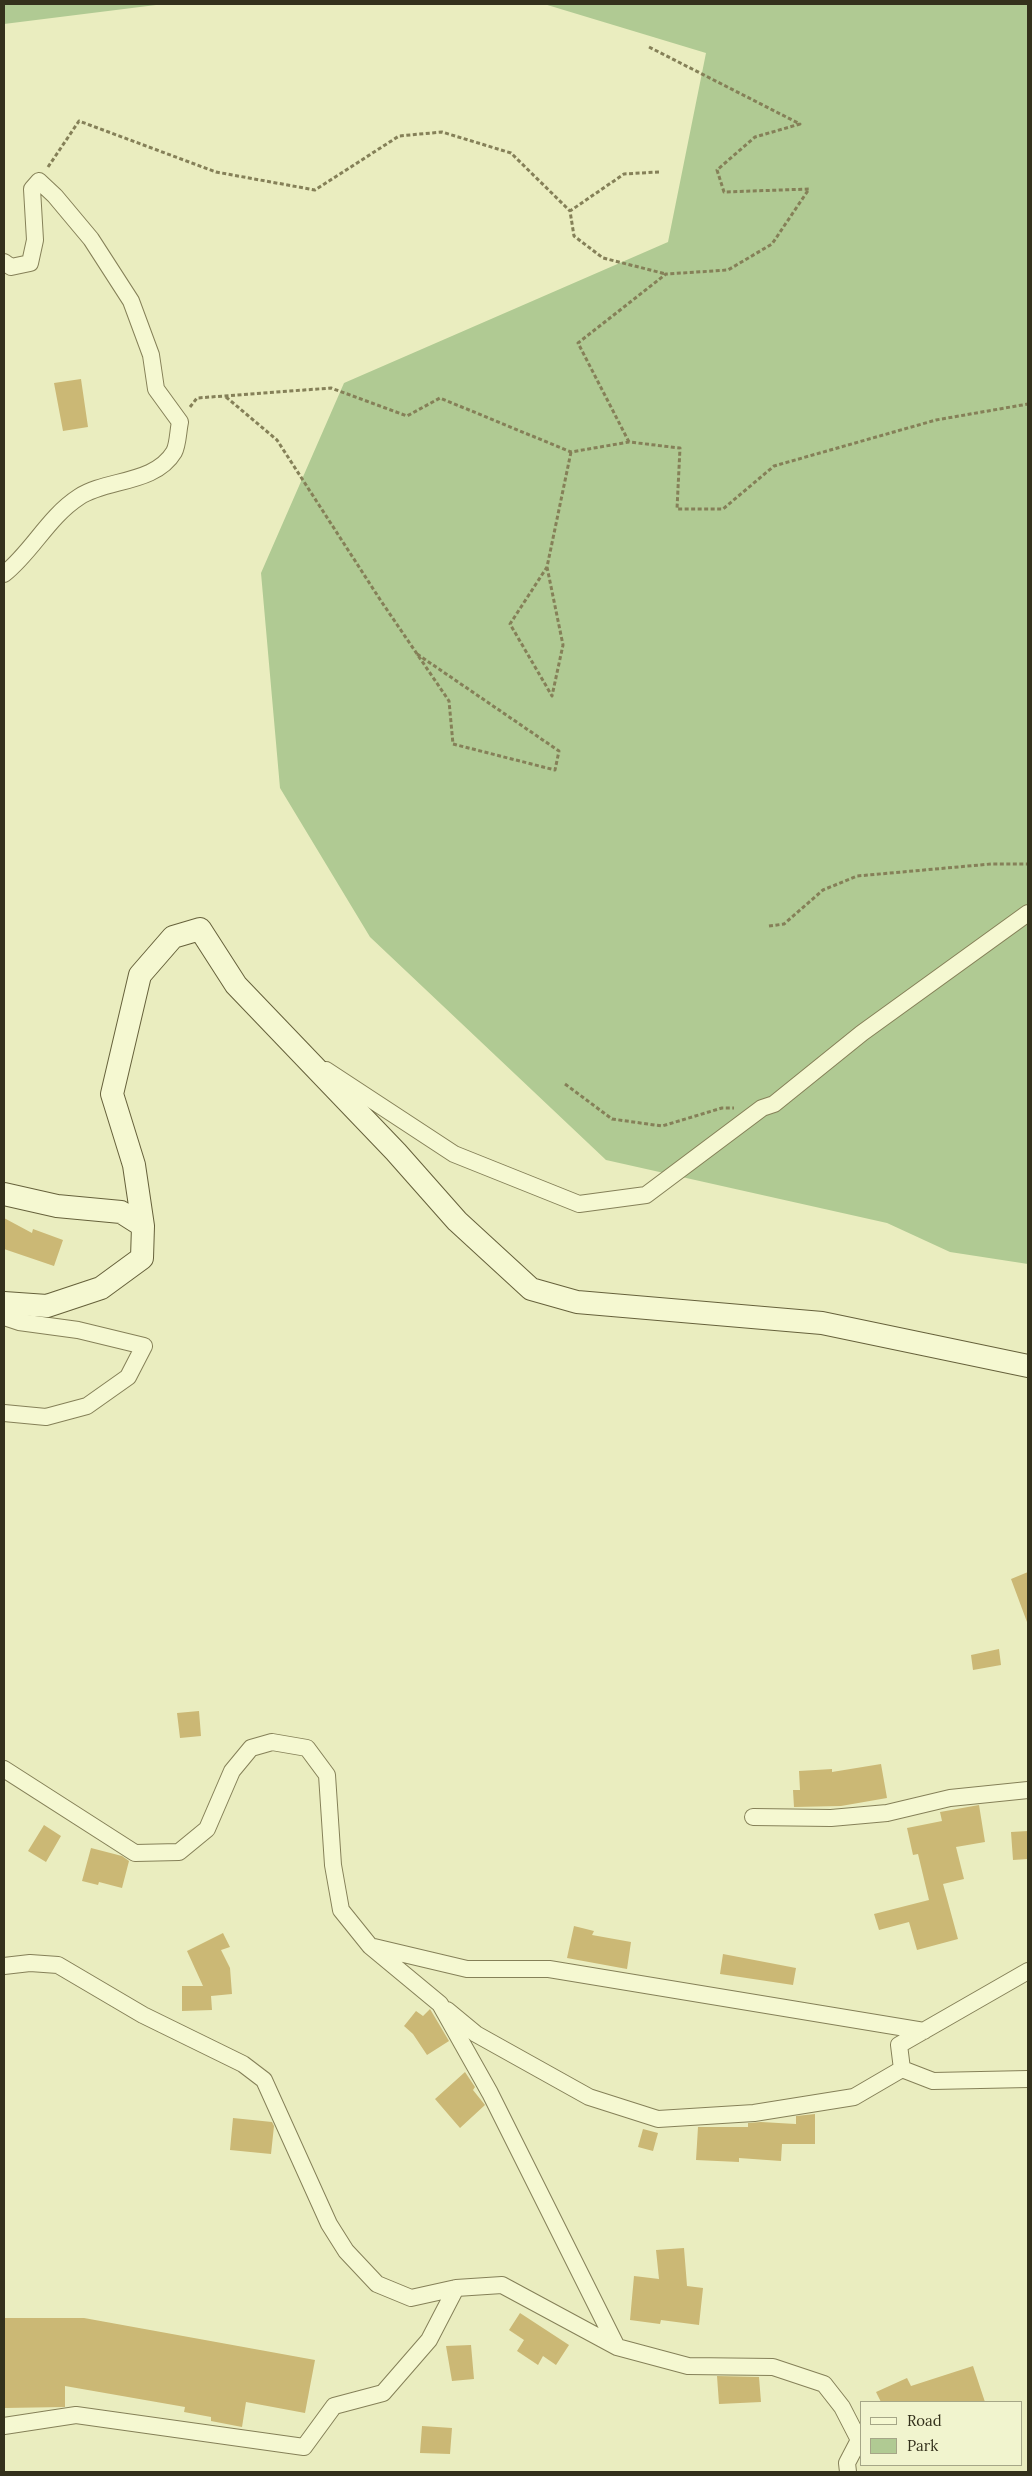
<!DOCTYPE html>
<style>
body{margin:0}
#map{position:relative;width:1032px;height:2476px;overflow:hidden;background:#eaedbf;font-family:Lora,serif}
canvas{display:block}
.frame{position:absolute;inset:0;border:5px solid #34311c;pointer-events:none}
.legend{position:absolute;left:860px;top:2401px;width:162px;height:65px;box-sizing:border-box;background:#f1f4ce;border:1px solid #a5a687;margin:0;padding:6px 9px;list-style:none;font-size:15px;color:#34311c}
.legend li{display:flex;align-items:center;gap:10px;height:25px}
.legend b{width:25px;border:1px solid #a5a687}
</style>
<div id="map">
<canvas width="1032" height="2476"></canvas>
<div class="frame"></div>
<ul class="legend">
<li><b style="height:6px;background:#f5f8d1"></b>Road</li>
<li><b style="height:14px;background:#b0ca93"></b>Park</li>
</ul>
</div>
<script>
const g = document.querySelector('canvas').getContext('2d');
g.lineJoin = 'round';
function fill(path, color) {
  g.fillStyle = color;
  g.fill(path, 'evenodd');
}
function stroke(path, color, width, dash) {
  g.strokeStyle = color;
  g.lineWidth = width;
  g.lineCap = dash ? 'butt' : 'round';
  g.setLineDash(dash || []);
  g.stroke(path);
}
fill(new Path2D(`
 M4 4H164L4 24Z
 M544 4H1028V1264L950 1252 887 1223 606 1160 370 937 280 788 261 573 344 383 668 242 706 53Z`), '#b0ca93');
fill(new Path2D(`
 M81 379 88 427 63 431 54 383Z
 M4 1218 32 1233 33 1229 63 1240 54 1266 4 1249Z
 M1028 1572V1621L1027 1622 1011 1579Z
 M999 1649 1001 1665 973 1670 971 1655Z
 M199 1711 201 1736 180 1738 177 1713Z
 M881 1764 887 1798 841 1806 794 1807 793 1790H800L799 1771 832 1769V1772Z
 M979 1805 985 1842 956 1847 964 1879 943 1884 958 1939 917 1950 909 1922 879 1930 874 1914 929 1900 918 1854 913 1855 907 1828 942 1821 940 1812Z
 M44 1825 61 1836 46 1862 28 1851Z
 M1028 1831V1859L1013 1860 1011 1832Z
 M91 1848 122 1856 129 1861 122 1888 99 1882 98 1885 82 1881Z
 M574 1926 594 1931 592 1935 631 1942 627 1969 567 1958Z
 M223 1933 230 1947 221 1950 230 1968 232 1994 211 1996 212 2010 182 2011V1986H203L187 1951Z
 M723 1954 796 1968 793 1985 720 1974Z
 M430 2009 449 2041 427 2055 413 2034 404 2026 416 2011 423 2016Z
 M465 2072 475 2087 473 2090 485 2105 460 2128 435 2099Z
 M815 2114V2144H782L781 2161 739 2158V2162L696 2160 698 2127H748V2123L761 2122 796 2124V2116Z
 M233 2118 272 2122 274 2126 271 2154 230 2150Z
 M643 2129 658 2133 653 2151 638 2147Z
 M684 2248 687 2286 703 2288 699 2325 661 2320 660 2324 630 2320 634 2276 659 2279 656 2250Z
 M520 2313 569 2345 556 2365 543 2356 538 2365 517 2351 524 2340 509 2330Z
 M4 2318H84L315 2360 305 2413 246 2402 242 2427 211 2421V2417L184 2412 185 2407 65 2386V2407L4 2408Z
 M471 2345 474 2379 452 2381 446 2346Z
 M973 2366 985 2402H881L876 2392 907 2378 911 2386Z
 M717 2376 759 2377 761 2402 719 2404Z
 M422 2426 452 2428 450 2454 420 2453Z`), '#cbb875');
const street = new Path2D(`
 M4 262 11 267 30 263 35 240 32 189 39 181 55 196 91 239 131 301 151 355 156 389 180 422C178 431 178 445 174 452 155 484 106 479 79 497 48 517 32 552 4 574
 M326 1070 454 1154 579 1204 646 1195 762 1108 774 1104 862 1033 1028 913
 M4 1317 19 1322 78 1330 144 1346 128 1377 87 1406 46 1417 4 1413
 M4 1769 135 1853 179 1852 207 1829 232 1771 251 1748 272 1742 307 1748 327 1775 333 1865 341 1910 370 1946 440 2004 490 2093 617 2347
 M753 1817 831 1818 887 1813 950 1798 1028 1790
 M374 1947 467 1969H549L924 2031
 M4 1966 30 1963 58 1965 143 2015 243 2064 264 2080 329 2224 346 2251 377 2284 411 2298 456 2288 502 2285 617 2347 688 2366 773 2367 824 2384 842 2407 859 2440 847 2463 848 2472
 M1028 1971 899 2045 902 2069 933 2081 1028 2079
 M447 2010 476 2034 589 2097 658 2119 754 2113 854 2097 902 2069
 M4 2426 76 2415 304 2447 334 2406 383 2393 429 2340 456 2288`);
const secondary = new Path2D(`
 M4 1194 57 1206 121 1212 143 1226 142 1258 101 1288 47 1306 4 1303
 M143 1226 134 1165 112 1094 140 975 173 937 200 929 236 985 396 1152 457 1221 531 1289 577 1302 822 1323 1028 1366`);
stroke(street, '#858058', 18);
stroke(secondary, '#66613b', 24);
stroke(new Path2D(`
 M48 167 79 121 216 172 315 190 399 136 442 132 511 153 570 211
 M659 172 624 174 570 211 574 236 603 258 666 274
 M226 397 277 440 381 601 449 701 453 744 555 770 559 751 417 654
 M190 407 197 398 331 388 407 416 440 398 571 452 629 442 680 448 677 509H723L774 466 936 420 1028 404
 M629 442 578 343 666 274 728 270 772 244 809 189 724 192 717 170 755 137 800 124 649 47
 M547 567 563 645 552 696 510 624 547 567 571 452
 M769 926 784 924 823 890 857 876 991 864H1028
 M565 1084 612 1119 662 1126 722 1108H734`), '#858058', 3, [4, 2.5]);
stroke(street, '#f5f8d1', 16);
stroke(secondary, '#f5f8d1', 22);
</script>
